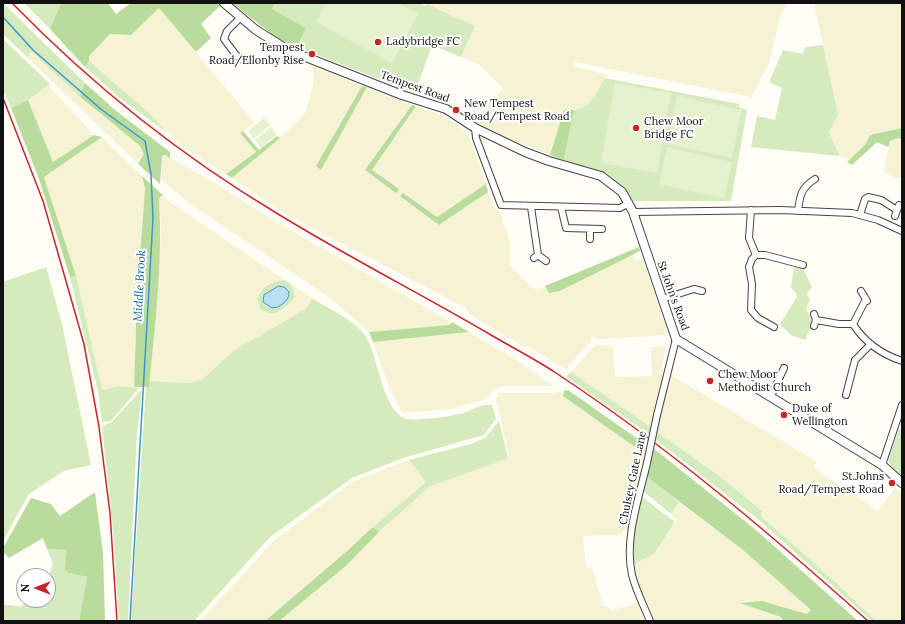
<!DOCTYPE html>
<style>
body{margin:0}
#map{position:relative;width:905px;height:624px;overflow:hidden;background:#fffdf5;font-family:Lora,serif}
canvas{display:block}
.frame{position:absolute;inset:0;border:4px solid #111;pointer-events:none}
.north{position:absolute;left:16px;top:568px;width:40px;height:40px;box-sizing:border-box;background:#fff;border:1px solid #a0a0a0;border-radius:50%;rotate:270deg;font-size:11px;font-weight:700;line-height:16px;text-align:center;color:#111}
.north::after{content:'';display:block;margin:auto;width:14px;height:18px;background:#c4262e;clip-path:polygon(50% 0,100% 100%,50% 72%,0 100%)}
</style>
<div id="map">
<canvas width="905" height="624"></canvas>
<div class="frame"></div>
<div class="north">N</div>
</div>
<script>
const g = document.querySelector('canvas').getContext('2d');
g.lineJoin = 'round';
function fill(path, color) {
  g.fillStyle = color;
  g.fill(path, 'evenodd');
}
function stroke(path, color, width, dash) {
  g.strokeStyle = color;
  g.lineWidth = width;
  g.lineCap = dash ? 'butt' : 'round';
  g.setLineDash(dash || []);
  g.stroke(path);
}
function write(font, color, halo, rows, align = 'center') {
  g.font = font + ' Lora,serif';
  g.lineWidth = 4;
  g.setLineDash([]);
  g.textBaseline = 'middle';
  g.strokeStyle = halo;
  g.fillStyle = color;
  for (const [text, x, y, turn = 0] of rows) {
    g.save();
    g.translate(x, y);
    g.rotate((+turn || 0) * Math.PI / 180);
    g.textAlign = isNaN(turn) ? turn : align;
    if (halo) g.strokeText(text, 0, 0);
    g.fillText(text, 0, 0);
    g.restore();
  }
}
fill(new Path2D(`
 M426 3H787L780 17 769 63 752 97 575 62 574 66 607 75 590 104 582 109 576 110 567 109 564 110 550 155 499 135 474 122 503 89 479 64 461 57 475 26Z
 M814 3H902V128L870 135 865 145 849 160 840 156 829 131 838 115Z
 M159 8 255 123 240 133 256 152 226 174 183 147 148 112 89 61 88 56 110 34 131 35Z
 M32 52 102 116 140 146 144 154 138 164 27 57Z
 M312 66 362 86 316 166 321 170 367 87 412 105 365 170 399 189 372 170 416 106 446 117 458 125 470 139 486 184 437 217 403 193 439 225 488 192 494 207 499 211 510 241V265L533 288 538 290 545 286 549 293 561 291 633 253 635 261 643 259 667 331 665 335 602 339 593 337 590 341H592L566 369 530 348 524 347 470 315 466 308 289 216 232 178 294 125 305 113 313 86 314 77Z
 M48 85 94 135 53 162 28 100Z
 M102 137 142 176 145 189 137 297 134 387 122 386 102 391 75 273 44 177Z
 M898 138 902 139V178H895L883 172 890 141Z
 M165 155 218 185 278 223 451 322V325L369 332 330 298 189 203 161 179 162 156Z
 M161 196 285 280 275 281 265 285 259 293 257 303 260 309 265 312H281L285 309 294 297 291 284 312 298 307 308 233 351 203 379 190 383 149 381 159 271 161 227 159 198Z
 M469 332 518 361 553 386H503L491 391 490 396 482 400 452 409 402 413 389 387 373 342Z
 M595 345 613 346 615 377 652 376 651 347 666 346 662 366 664 372 651 427 571 372Z
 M671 375 817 462 813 468 878 511 896 487 902 494V621H876L834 581 761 516 762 510 725 480 658 433Z
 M559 391 563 394V396L642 451 645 450 631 530 623 531 622 535 583 536 586 567 592 568 603 605 613 610 638 603 647 621H279L346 566 365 545 429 487 508 458 509 456 496 399 498 393H553Z
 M409 460 426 482 265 621H200L275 540 352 482Z
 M679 502 743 550 811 610 807 614 762 601 781 617 783 621H653L637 583 634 564 654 554 677 520 671 514Z`), '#f6f3d4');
fill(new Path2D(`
 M3 3 85 83 79 96 32 52 27 57 3 34Z
 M24 3H61L50 29Z
 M275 3H419L426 6 427 4 475 26 461 57 432 45 415 93 297 47 306 28 272 9Z
 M3 39 50 84 28 100 11 108 3 90Z
 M823 45 838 115 829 132 840 156 751 147 757 116 775 120 782 88 769 82 783 50 803 54 805 47Z
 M89 61 148 112 168 133 122 100 85 67Z
 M605 78 739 104V107L747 110 731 201H633C617 174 595 171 566 163L564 160 574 110C591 109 597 91 605 78Z
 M794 265 803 268 812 287 807 294 810 301 806 309C815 323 811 326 805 340L791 335 780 324 797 297 796 293 791 288Z
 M46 267 62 324 91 465 64 471 29 494 3 541V282Z
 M76 276 102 390 122 386 139 388 111 421 102 422 98 391 70 277Z
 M285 280 291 284 295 297C285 309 276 319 260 309L257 299C262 285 272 281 285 280Z
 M312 298C330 310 358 321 368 340 378 359 384 415 408 419 417 421 454 416 463 413 473 410 481 403 492 405L496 419 484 435 403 458 352 478 270 537 194 621H131L146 387H149V381L190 383 203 379 233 351 307 308Z
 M571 372 651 427 649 434 566 377Z
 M668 374 671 375 658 433 725 480 762 511 761 516 834 581 876 621H872L759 520 655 439Z
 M140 391H142L137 432 128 621H119L113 529 102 426 112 422Z
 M499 421 508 458 429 487 379 532 373 527 426 482 409 460 471 444 485 438Z
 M899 429 902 430V477L891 466 888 460Z
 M647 477 679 502 671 514 643 491Z
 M642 497 675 522 654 554 634 564 633 540Z
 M47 549 67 550 69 573 87 577 79 621H3V604L21 607 28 600H48V577L53 564Z`), '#d5ebbd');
fill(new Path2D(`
 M61 3H108L116 14 131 3H218L221 5 201 24 211 38 196 52 159 8 131 35 110 34 89 56V61L85 67 50 29Z
 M232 3H275L272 9 306 28 297 47 277 38Z
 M85 83 115 110 170 152V158L165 155 162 156 160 184 138 164 144 154 140 146 79 96Z
 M362 86 367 87 321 170 316 166Z
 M28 100 53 162 94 135 102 137 44 177 76 276 70 277 39 179 11 108Z
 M412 105 416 106 372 170 399 189 396 193 365 170Z
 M567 109 574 110 564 160 550 155 564 110Z
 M902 128V139L898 138 890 141 888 147 877 142 852 165 847 162 865 145 870 135Z
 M243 131 259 150 277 136 280 138 232 178 226 174 256 152 240 133Z
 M142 176 164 196H161L159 199C163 261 155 325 149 387H134L137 297 145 189Z
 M486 184 488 192 439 225 400 196 403 193 437 217Z
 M639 247 640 251 560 291 549 293 545 286Z
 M452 322 469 332 373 342 369 332 450 325Z
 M568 390 645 444V450L642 452 563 396 564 391Z
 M653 448 756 530 858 621H783L781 617 740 603 762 601 807 614 811 610 743 550 647 477Z
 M95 492 103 553 105 621H79L87 577 69 573 65 569 67 550 47 549 43 538 9 558 3 552V548L31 498 51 504 60 516Z
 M373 527 379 532 346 566 279 621H265L348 550Z`), '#b9dc9c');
fill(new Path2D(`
 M326 3H398L418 14 392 63 316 22Z
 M615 83 671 93 657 173 601 163Z
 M677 96 742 110 732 158 667 144Z
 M264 118 270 125 254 139 248 131Z
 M271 127 277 134 261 148 255 140Z
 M667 147 732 162 724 199 659 184Z`), '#e6f2cf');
const water = new Path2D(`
 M279 286 284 287 289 292C289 300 284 303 278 307L272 308 263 302 264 295Z`);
fill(water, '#b9e0f7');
stroke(water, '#3f96cf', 1);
stroke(new Path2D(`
 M3 17 33 50 102 110 145 141 151 174 153 218 130 621`), '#3f96cf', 1.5);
const minor = new Path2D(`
 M241 17 227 31 224 39 236 55 244 61
 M475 128 476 138 501 205 620 208 629 203
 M531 207 538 255
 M561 207 566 228 602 229
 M751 210 749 238 756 255
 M798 211C800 195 801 188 815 179
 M633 212 780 210 852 213 878 220 902 231
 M860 215 865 199 868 197 881 200 897 210
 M895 216 899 205
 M590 229V239
 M534 258 538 255 546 261
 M861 291 867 301
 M662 299 694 289 702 291
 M814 314 816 320 814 326
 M816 320 839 324H853C865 343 881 354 902 361
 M853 324 865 301
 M774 327 758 318 751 310 752 284 749 267 752 259 756 255H765L803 265
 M846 395 855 360 871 344
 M771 396 784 368
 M657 415 676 339
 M647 463C639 498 624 539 632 575 636 591 644 606 650 621
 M882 465 902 405`);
const tertiary = new Path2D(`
 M224 3 256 30 288 50 402 95 446 109 475 128 525 152 549 161 601 176 622 192 633 212 676 339 882 465 902 483`);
stroke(minor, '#444', 8);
stroke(tertiary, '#444', 10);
stroke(minor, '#fff', 6);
stroke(tertiary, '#fff', 8);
stroke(new Path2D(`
 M12 3C91 84 181 156 278 214 348 257 421 294 491 335 513 348 535 359 556 373 667 446 768 532 868 621
 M3 98 43 201 84 344 99 427 110 513 117 621`), '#c4262e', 1.5);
const minorBridge = new Path2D(`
 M647 463 657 415`);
stroke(minorBridge, '#444', 8, []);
stroke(minorBridge, '#fff', 6);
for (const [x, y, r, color] of [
 [378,42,4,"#c4262e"],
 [312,54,4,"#c4262e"],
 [456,110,4,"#c4262e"],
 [636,128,4,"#c4262e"],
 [710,381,4,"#c4262e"],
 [784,415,4,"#c4262e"],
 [892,483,4,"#c4262e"]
]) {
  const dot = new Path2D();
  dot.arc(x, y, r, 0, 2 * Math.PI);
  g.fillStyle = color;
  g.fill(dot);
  stroke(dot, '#fff', 1.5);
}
write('11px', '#111', '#fff', [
 ["Ladybridge FC",386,42],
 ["Tempest",304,48,"right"],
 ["Road/Ellonby Rise",304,61,"right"],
 ["New Tempest",464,104],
 ["Road/Tempest Road",464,117],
 ["Chew Moor",644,122],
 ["Bridge FC",644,135],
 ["Chew Moor",718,375],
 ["Methodist Church",718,388],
 ["Duke of",792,409],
 ["Wellington",792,422],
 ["St.Johns",884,477,"right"],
 ["Road/Tempest Road",884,490,"right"]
], 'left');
write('11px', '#111', '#fff', [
 ["Tempest Road",415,87,20],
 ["St John's Road",673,296,70],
 ["Chulsey Gate Lane",633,478,-78]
]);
write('italic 12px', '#1768a6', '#fff', [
 ["Middle Brook",140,286,-87]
]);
</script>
